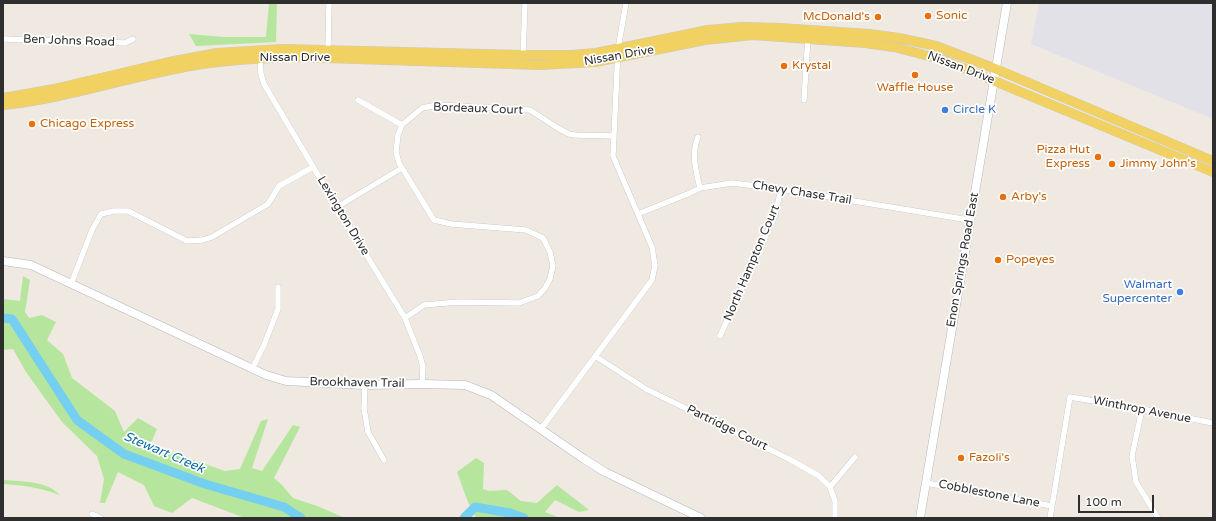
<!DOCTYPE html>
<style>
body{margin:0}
#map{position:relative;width:1216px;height:521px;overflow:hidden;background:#efe9e1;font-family:"Varela Round",sans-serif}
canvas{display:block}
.frame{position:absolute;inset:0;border:4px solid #2e2e2e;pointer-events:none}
.scale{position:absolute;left:1078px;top:495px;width:76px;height:18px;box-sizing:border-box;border:2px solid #2e2e2e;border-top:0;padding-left:5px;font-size:12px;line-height:14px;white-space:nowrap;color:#2e2e2e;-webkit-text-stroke:3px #fff;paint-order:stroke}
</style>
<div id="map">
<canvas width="1216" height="521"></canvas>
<div class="frame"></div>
<div class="scale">100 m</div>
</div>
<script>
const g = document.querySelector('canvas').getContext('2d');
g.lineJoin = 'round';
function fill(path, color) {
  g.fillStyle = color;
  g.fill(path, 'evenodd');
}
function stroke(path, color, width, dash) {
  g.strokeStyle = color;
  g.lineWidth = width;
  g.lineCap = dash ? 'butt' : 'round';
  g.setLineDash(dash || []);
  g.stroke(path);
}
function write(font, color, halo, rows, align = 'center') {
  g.font = font + ' "Varela Round",sans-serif';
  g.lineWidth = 3.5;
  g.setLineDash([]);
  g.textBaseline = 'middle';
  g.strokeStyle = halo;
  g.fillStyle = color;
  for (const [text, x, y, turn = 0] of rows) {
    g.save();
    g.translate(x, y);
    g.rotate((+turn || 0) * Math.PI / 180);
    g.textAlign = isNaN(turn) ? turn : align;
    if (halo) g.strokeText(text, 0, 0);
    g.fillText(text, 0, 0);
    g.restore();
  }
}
fill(new Path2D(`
 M1039 3H1213V119L1031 44Z`), '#e3e1e8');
fill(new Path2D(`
 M269 3H277L276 42 196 46 189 34 223 37H266Z
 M23 276 30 280 25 312 29 318 42 315 56 322 47 340 63 354 72 378 115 411 124 432 138 418 157 429 150 445 225 471 240 469 261 421 268 419 252 468 262 471 293 425 300 427 274 478 281 484 293 498 317 506 345 518H245L192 498 172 513 154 506 144 485 118 472 105 503H100L104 479 97 456 62 422 26 372 13 349 3 350V299L20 301Z
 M476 458 484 463 483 489 489 491 507 490 521 501 537 503 557 485 589 510 579 512 555 500 545 512 560 518H476L468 502 457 472Z
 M3 480C22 482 46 480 60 495 41 488 23 485 3 484Z`), '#b6e59e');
stroke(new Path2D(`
 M3 318 12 319 77 420 124 454 205 484 284 507 301 518
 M464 518 475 507 510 513 524 518`), '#75cff0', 9);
const street = new Path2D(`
 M3 39 125 43 133 39
 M328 49 329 3
 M523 55 525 3
 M260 57 261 74 264 84 337 207 405 318 420 356 423 367 422 384
 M358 100 402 125
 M804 100 808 37
 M698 137C691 154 696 171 700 188
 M337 207 402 168
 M638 214 690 193 700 188 732 183 781 189 969 220
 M71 284 92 230 101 214 114 211H128L187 241 203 240 212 237 268 204 279 186 313 167
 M405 318 424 305 458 302 519 303 538 296 545 288 550 279 553 266 550 252 543 238 526 230 451 224 434 220 399 163 396 152 398 135 402 125 422 108 437 105 530 110 556 127 569 134 575 135 614 136
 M720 336 775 215 781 189
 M595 356 646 389 789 459 819 476 830 487 835 501V518
 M252 369 264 345 278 309V287
 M365 385 364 408 368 432 384 460
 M1142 409 1132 456 1136 482 1158 518
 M541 429 652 280 655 266 652 247 613 156 618 49 626 3
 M926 483 1052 506
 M830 487 855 457
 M92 514 101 518
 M1050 518 1070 397 1142 409 1213 423`);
const secondary = new Path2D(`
 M3 261 31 265 266 375 286 381 365 385 422 384 465 385 491 395 584 459 605 472 701 518
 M920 518 1007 3`);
const primary = new Path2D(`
 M3 98 54 89 169 62 217 53 283 49 523 55H572L596 53 708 30 742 27 780 28 869 34 899 38 936 46 996 69 1213 161
 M3 105C71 98 136 74 203 64 234 59 264 58 295 57L540 65 595 62 705 40 753 35 865 43 894 47 944 60 1213 172`);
stroke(street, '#b4b7c1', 6);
stroke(secondary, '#b4b7c1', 9);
stroke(primary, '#c9c9c9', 10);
stroke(street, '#fff', 5.5);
stroke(secondary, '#fff', 8);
stroke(primary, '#f2d163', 9);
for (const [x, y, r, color] of [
 [928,16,4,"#e8710a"],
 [878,17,4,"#e8710a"],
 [784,66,4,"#e8710a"],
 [915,75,4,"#e8710a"],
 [945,110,4,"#3f7fe0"],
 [32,124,4,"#e8710a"],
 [1098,157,4,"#e8710a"],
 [1112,164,4,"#e8710a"],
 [1003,197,4,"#e8710a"],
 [998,260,4,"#e8710a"],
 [1180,292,4,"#3f7fe0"],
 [961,458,4,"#e8710a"]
]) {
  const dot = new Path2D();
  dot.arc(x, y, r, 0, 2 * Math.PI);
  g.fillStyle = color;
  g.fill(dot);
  stroke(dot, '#fff', 1.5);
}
write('12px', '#c56008', '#fff', [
 ["Sonic",936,16],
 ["McDonald's",870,17,"right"],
 ["Krystal",792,66],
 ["Waffle House",915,88,"center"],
 ["Chicago Express",40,124],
 ["Pizza Hut",1090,150,"right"],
 ["Express",1090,164,"right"],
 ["Jimmy John's",1120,164],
 ["Arby's",1011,197],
 ["Popeyes",1006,260],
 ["Fazoli's",969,458]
], 'left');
write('12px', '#2e2e2e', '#fff', [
 ["Ben Johns Road",69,41,2],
 ["Nissan Drive",619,56,-10],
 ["Nissan Drive",295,58],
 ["Nissan Drive",961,68,21],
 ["Bordeaux Court",478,109,2],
 ["Chevy Chase Trail",802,193,9],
 ["Lexington Drive",343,216,59],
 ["Enon Springs Road East",963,260,-80],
 ["North Hampton Court",752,263,-67],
 ["Brookhaven Trail",357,383,1],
 ["Winthrop Avenue",1142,410,11],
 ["Partridge Court",727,428,26],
 ["Cobblestone Lane",989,494,11]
]);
write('12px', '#366cbe', '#fff', [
 ["Circle K",953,110],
 ["Walmart",1172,285,"right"],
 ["Supercenter",1172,299,"right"]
], 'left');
write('italic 13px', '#0d6fa3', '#fff', [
 ["Stewart Creek",164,453,23]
]);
</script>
